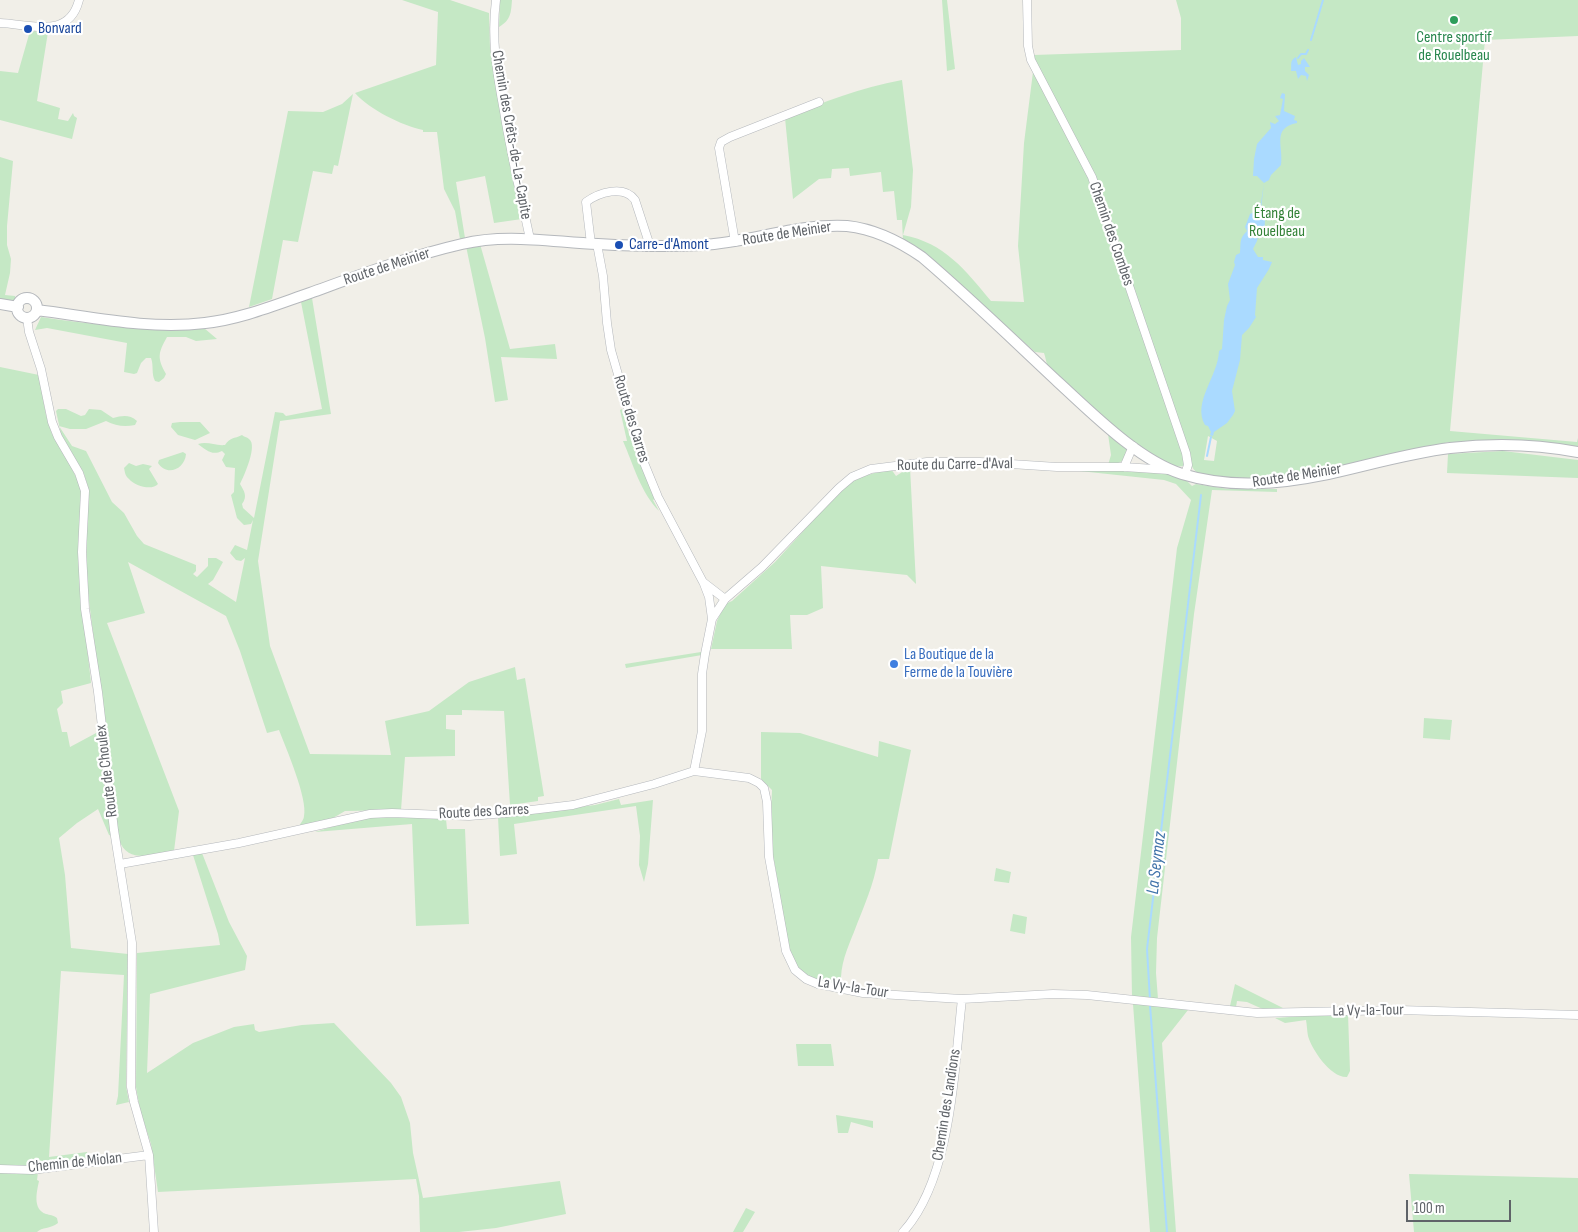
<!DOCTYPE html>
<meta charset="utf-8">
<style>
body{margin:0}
#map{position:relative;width:1578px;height:1232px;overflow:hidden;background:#f1efe8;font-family:"Sofia Sans Condensed",sans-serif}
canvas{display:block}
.scale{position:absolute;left:1406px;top:1200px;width:105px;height:22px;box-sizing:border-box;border:2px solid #5f6368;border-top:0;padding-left:6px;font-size:15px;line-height:18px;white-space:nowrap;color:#5f6368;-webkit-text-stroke:4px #fff;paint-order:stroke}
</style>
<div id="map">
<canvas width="1578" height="1232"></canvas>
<div class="scale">100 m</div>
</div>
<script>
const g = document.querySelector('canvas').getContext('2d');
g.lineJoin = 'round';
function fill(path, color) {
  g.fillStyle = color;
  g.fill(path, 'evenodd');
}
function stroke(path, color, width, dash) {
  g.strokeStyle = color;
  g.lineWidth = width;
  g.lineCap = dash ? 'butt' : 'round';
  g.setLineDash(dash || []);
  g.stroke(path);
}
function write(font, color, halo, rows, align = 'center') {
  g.font = font + ' "Sofia Sans Condensed",sans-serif';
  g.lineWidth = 4.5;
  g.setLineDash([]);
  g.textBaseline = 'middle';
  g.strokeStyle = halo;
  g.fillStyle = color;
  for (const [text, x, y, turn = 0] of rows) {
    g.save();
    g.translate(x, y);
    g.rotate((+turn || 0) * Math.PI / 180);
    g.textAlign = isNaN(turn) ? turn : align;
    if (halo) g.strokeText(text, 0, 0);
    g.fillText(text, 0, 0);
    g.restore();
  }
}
fill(new Path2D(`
 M402 0H450L489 13 490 48 522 219 494 223 485 176 456 182 465 238 460 239 455 211 444 189 437 132H423V130C401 125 370 110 355 93L436 65 438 12Z
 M500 0H512C511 13 511 20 499 27Z
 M942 0H947L955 69 947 71Z
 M1176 0H1578V36L1485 40 1450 431 1577 442 1578 438V448L1449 442 1297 476 1253 481 1202 475C1192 471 1191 466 1190 456L1093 174 1036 64 1034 55 1181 50V18ZM1208 436 1217 441 1214 461 1204 460Z
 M30 31 48 32 37 101 60 108 58 119 68 121 73 113 74 116 77 118 72 139 0 120V71L18 73Z
 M1033 72 1089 176 1183 451 1185 462 1183 466C1161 472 1089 405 1072 389 1065 383 1054 376 1049 368 1046 364 1046 358 1044 353L1035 352 988 310 903 240 902 220H897L894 191 883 192 881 172 850 176 849 168 832 169 831 178 819 179 793 199 785 118C823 102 860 88 902 80L913 170 911 207 903 235C945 243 965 270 991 301L1024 302 1018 246 1024 143Z
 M353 94 338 166 334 165 332 174 313 171 298 242 283 240 272 299 249 307 288 111 323 112 342 104Z
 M0 157 13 161 7 226V245L11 259 10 273 5 295 15 296V301L0 300Z
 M480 244 510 349 555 344 557 359 501 357 508 400 495 402 485 338 466 246Z
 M312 298 331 414 280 421 258 561 270 646 310 754 391 755 385 721 429 711 469 682 515 667 517 680 525 678 544 796 538 797V801L510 805 504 711 462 710V715H446V729L455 730V756L405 757 401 810 345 811 333 818 299 826C301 823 304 819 304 816 308 799 286 748 279 730L267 733 240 651 226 616 128 562 145 613 107 623 179 811 174 851C155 854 128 865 119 840L86 577 88 487 84 474 61 434 56 411 58 409H66L81 416 85 415 89 409 101 410 113 418C122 416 129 414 137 421L135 425C124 427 116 426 106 421L86 429H70L59 426 72 446 86 451 112 502 124 513 137 536 144 544 196 565V571L193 574 197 577 208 566V558H216L223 562 213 580 208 584 236 602 245 558 241 561 236 560 230 553 235 545 247 550 253 520 251 524 244 525 237 518 231 495 234 492 235 468 226 467 222 460 225 454 222 451C212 456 206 450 198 444 208 441 215 446 225 445 230 437 234 439 242 435 244 437 247 437 249 439 258 445 244 476 240 484 244 491 248 496 242 504L243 508 254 518 275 412 283 413 286 416 322 409 301 302Z
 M41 317C95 326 149 328 204 328L217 339 196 341 186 337H167C158 353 157 358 166 374L164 378 159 382 155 381C151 373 154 366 151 358H146L141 363 137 373 134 374 124 372 127 343 47 328 35 330Z
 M0 367 39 375 46 415 52 434 68 460 81 488 79 573 91 683 61 691 63 703 57 709 62 732H67L70 747 98 732 112 836 109 835 98 809 77 823 59 838 65 875 71 948 128 954 126 1086 129 1102 116 1105 118 1096 124 975 61 971 49 1157 87 1152V1158L34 1166H0Z
 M622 409 629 434 656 498 653 500 659 511C641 493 633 464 623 441H627L620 410Z
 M180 422H200L210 433 195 440 178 435 171 427 172 423Z
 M1108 434 1127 449C1127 461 1119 464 1108 465L1111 455Z
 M1503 451 1578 460V478L1447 473 1448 454Z
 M183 452 186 454C185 469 167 477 158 463L159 460Z
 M129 463 136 466 143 464 152 466 149 469 158 484C152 491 135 486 129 479 125 476 125 472 124 468Z
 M910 467 916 584 907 575 821 566 823 608 807 615H790L792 649H711L717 621 725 604 732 601 775 562 841 490C857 476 871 474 891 469L896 476Z
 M1070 470C1093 470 1170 468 1186 480 1188 482 1190 484 1192 486L1196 484 1228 489H1277V492L1212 490 1194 614 1157 938 1156 973 1158 999 1132 997 1131 937 1177 548 1191 500 1176 484 1164 480Z
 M701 652 702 655 626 668 625 664Z
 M1424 718 1452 720 1450 740 1423 738Z
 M761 732 800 733 878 757 879 741 911 750 889 859H878C874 885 863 908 854 932 847 949 840 965 841 984H830L810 978 796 968 789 950 770 837 772 790 761 779Z
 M619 799 621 805 653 800 648 864 644 882 639 865 640 836 636 806 514 824 517 854 500 856 498 817 595 805Z
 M386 816 446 819 447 829H465L469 924 416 926 412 824 315 832 331 827V825L356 819Z
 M202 853 229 922 247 956 245 970 150 994 147 1073 193 1043 234 1027 254 1024 255 1030 259 1032 302 1025 334 1023 391 1083 401 1097 410 1123 413 1153 423 1198 560 1181 566 1214 496 1228 459 1232H420L419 1196 416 1179 158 1192 151 1144 140 1110 136 1087 137 953 220 945 218 934 193 855Z
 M996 868 1011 872 1009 883 994 881Z
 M1013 914 1027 917 1025 934 1010 931Z
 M1235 984 1287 1010 1267 1011 1247 1002 1237 1001 1236 1007 1230 1006Z
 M1133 1004 1184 1008 1188 1010 1162 1043 1176 1232H1150Z
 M1333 1014H1348L1350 1071 1347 1077C1331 1078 1312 1050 1308 1036 1307 1031 1307 1025 1306 1020L1285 1023 1275 1018Z
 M796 1044H831L834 1066H798Z
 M836 1115 873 1121V1128L851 1122 848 1133H838Z
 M38 1172 37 1180 39 1181C37 1191 32 1209 46 1214 50 1215 53 1215 57 1218L58 1223C50 1229 42 1227 37 1232H0V1173L35 1174Z
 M1409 1174 1578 1178V1232H1414Z
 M746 1208 755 1212 743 1232H733Z`), '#c5e8c5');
fill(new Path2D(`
 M1296 57 1298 65 1301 64V61L1304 58 1310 67H1305V71L1309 75 1307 81 1306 76 1301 75 1298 79 1296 71H1291C1292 65 1289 61 1296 57Z
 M1282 93 1285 94 1284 111 1295 116 1294 120 1297 121V123C1271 128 1284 147 1281 165L1271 175 1269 180 1264 183 1261 209C1268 216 1264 218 1265 227L1260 228 1257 241 1253 249 1258 257H1263V260L1272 262 1269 269 1257 288 1255 315 1256 317 1249 328 1242 335 1240 360 1232 391 1235 411 1233 415 1227 423 1214 432 1213 436 1210 435 1211 432 1208 426 1205 425C1192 402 1218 377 1219 351L1222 349 1224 320 1227 306 1230 300 1228 284 1235 265 1234 262 1236 255 1240 253C1241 242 1239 239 1247 231L1245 227 1250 214 1260 209 1264 183 1257 176H1253L1254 159 1257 144 1271 128 1270 122 1275 124 1279 121 1275 116 1280 115 1283 99 1280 98Z`), '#aadaff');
stroke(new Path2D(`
 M1311 40 1323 0
 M1298 58 1301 54H1306L1308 50
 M1207 456 1211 437
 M1150 1000 1147 949 1201 495
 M1150 1005 1167 1232`), '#aadaff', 2);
const minor = new Path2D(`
 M496 0C491 38 497 74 504 111 511 154 521 197 530 239
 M1027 0 1028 46 1031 60 1092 177 1186 453 1188 465 1185 474
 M0 23C30 24 69 40 79 0
 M735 242 719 148 721 142 730 137 819 102
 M591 244 586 202C598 193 624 184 635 200L650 246
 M597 244 603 276 607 323 611 350 642 458 658 497 703 582 725 599 712 619 705 654 702 674V731L694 771
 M27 318 29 332 41 369 52 422 58 437 79 473 85 491 82 552 85 609 98 692 114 830 132 943 131 1087 134 1102 149 1155 154 1232
 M1124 467 1133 446
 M704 584 709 597 712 619
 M725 599 762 567 839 488 852 477 871 469 927 462H980L1057 467H1124L1169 470
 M120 864 239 843 370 814 392 813 469 816 506 813 573 805 654 784 694 771 749 778 759 783 764 788 767 802 769 857 786 951 795 970 806 979 818 984 863 993 962 999 1053 994 1087 995 1257 1013 1399 1010 1578 1015
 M0 1169 32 1170 149 1155
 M903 1232C952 1178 954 1069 962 999`);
const tertiary = new Path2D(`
 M17 308a10 10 0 1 1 20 0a10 10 0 1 1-20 0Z
 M0 304 18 307
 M37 310C92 317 149 330 205 323 241 319 275 305 310 293 360 275 410 256 462 244 506 233 552 242 598 244 632 246 668 247 703 245 750 242 801 223 847 226 875 229 899 241 922 257 969 297 1013 340 1058 382 1092 413 1138 460 1182 474 1231 489 1279 484 1328 474 1369 465 1409 453 1450 448 1492 443 1536 444 1578 452`);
stroke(minor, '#b5b8bc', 9);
stroke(tertiary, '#b5b8bc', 12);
stroke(minor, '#fff', 8);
stroke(tertiary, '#fff', 10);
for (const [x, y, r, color] of [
 [1454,20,5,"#2e9e5b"],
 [28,29,5,"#1a4fb4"],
 [619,245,5,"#1a4fb4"],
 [894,664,5,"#3f7fe0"]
]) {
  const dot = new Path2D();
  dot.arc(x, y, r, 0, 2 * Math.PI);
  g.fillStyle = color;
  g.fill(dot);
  stroke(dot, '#fff', 2);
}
write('16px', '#164399', '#fff', [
 ["Bonvard",38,29],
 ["Carre-d'Amont",629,245]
], 'left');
write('16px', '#27864d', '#fff', [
 ["Centre sportif",1454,38],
 ["de Rouelbeau",1454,56]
]);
write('16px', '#5f6368', '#fff', [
 ["Chemin des Crêts-de-La-Capite",511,135,80],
 ["Route de Meinier",787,234,-9],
 ["Chemin des Combes",1111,234,71],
 ["Route de Meinier",387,267,-18],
 ["Route des Carres",631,419,73],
 ["Route du Carre-d'Aval",955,465,-1],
 ["Route de Meinier",1297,476,-9],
 ["Route de Choulex",107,771,-97],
 ["Route des Carres",484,812,-3],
 ["La Vy-la-Tour",853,988,9],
 ["La Vy-la-Tour",1368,1011,-1],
 ["Chemin des Landions",947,1105,-81],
 ["Chemin de Miolan",75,1163,-6]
]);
write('16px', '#348238', '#fff', [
 ["Étang de",1277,214],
 ["Rouelbeau",1277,232]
]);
write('16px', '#366cbe', '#fff', [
 ["La Boutique de la",904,655],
 ["Ferme de la Touvière",904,673]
], 'left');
write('italic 18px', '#4174aa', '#fff', [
 ["La Seymaz",1157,863,-83]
]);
</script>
